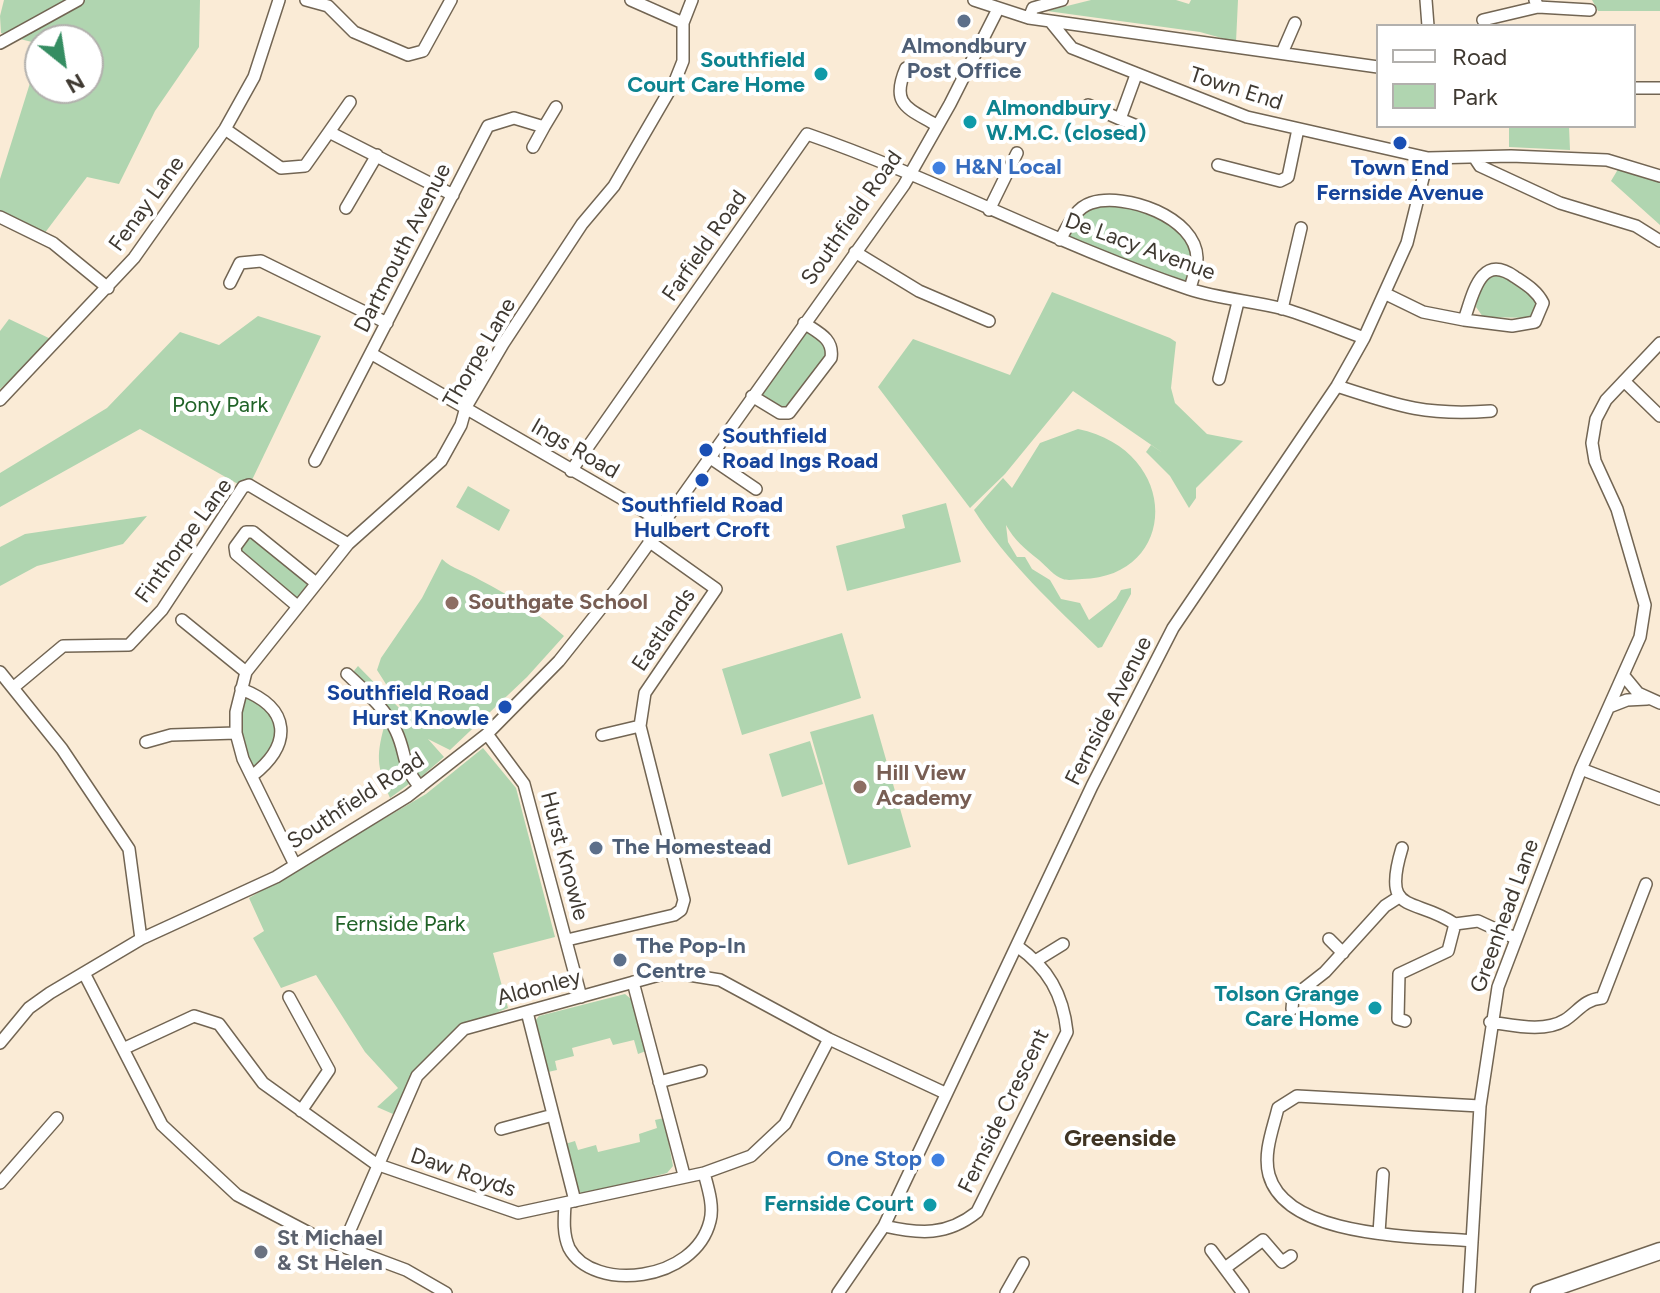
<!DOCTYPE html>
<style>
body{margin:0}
#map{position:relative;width:1660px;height:1293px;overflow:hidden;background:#faebd6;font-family:Figtree,sans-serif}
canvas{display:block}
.legend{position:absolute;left:1376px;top:24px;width:260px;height:104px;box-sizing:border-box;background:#fff;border:2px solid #b2b0ad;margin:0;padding:10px 14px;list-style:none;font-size:24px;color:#3f3931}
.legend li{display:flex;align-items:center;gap:16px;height:40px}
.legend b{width:40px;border:2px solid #b2b0ad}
.north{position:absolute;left:24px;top:24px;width:80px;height:80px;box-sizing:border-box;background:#fff;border:2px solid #b2b0ad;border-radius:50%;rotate:150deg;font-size:22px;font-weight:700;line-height:32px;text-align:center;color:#3f3931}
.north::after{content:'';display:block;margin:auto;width:28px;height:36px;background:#358d62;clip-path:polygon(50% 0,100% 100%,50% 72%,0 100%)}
</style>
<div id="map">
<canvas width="1660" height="1293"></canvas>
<ul class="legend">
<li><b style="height:10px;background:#fff"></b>Road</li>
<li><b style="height:22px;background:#b0d5b0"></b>Park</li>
</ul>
<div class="north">N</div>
</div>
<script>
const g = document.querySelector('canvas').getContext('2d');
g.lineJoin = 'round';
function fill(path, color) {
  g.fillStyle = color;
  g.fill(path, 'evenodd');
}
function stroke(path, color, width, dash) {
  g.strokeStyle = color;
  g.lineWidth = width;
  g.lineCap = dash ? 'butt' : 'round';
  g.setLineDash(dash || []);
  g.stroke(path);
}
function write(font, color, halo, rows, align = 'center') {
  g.font = font + ' Figtree,sans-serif';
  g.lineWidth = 8;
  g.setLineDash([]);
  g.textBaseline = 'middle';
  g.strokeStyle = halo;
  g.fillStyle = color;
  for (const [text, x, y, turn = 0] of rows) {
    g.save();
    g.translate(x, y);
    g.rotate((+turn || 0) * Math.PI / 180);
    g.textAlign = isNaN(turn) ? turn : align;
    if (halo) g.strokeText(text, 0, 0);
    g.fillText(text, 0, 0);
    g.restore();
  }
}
fill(new Path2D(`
 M4 0H70L8 35 1 33 0 16Z
 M83 0H200L199 47 155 111 119 184 87 177 44 234 0 213V179L40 51V88H88V40H40V44L16 38 82 4Z
 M1091 0H1176L1189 4 1191 0H1238L1236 42 1200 32 1047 11Z
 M1592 0H1660V11H1598Z
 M1509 126H1569L1570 150 1509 147Z
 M1623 161 1660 171V225L1611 181Z
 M1090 203 1147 208 1192 241 1190 289 1060 240Z
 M1505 272 1537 293 1540 307 1535 318 1483 317 1476 307 1479 286 1489 274Z
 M1052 292 1170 338 1176 342 1171 388 1175 403 1207 434 1243 441 1196 488V498L1189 508 1170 476 1146 452 1151 445 1163 453 1073 391 1005 474 970 508 878 387 913 339 1010 375Z
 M258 316 321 336 252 480 238 484 140 429 0 507V473L107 408 180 332 219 345Z
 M9 319 55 341 0 389V331Z
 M806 321 832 348 789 413 752 396Z
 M1078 429C1182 451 1179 577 1082 579 1077 579 1068 581 1063 579 1055 577 1046 566 1039 560 1025 549 1014 540 1006 525L1008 542 1017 557H1025L1032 569 1050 580 1061 599 1080 603 1089 620 1116 599 1121 590 1131 588V594L1102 647 1098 648C1055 606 1006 561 974 510L1003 478 1012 488 1040 443Z
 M468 486 510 510 499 531 456 507Z
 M946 503 961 562 847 591 836 546 905 528 902 515Z
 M147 516 123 544 37 566 0 586V547L25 534Z
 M246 532 316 583 296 605 236 554Z
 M442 559C452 569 467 572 480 580 509 595 540 614 564 636L527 677 450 750 428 739 444 757 421 777 410 769 381 702 353 672 358 666 405 714 377 670 381 658 422 598Z
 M842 633 861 698 742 735 722 669Z
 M241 689 263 697 281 737 252 776 236 712Z
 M873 714 911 847 848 865 810 732Z
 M386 720 409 784 390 798C376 765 376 755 386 720Z
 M810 741 823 784 782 797 769 754Z
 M483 748 516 788 555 937 493 953 508 1008C441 1036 427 1051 393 1114L377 1107 398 1088 365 1052 316 975 281 988 253 938 264 931 249 898 426 794Z
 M625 994 631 999 646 1051 638 1054 634 1040 613 1045 610 1038 572 1048 574 1056 555 1061 557 1070 548 1072 534 1022 539 1016Z
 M664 1118 673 1166 667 1173 584 1195 577 1190 565 1144 575 1141 578 1150 596 1145 598 1152 640 1142 639 1134 657 1128 655 1120Z`), '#b0d5b0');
const minor = new Path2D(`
 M306 0 328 6 354 32 408 55 423 51 451 0
 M631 0 683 23
 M974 0 1029 18 1378 67
 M1426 0 1428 26
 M1535 0 1538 7 1590 10
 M1029 18 1033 8 1062 0
 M1483 20 1538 7
 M1050 21 1072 48 1247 117 1428 158 1511 156 1607 160 1660 176
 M0 43 78 0
 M1282 53 1295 23
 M906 68C890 105 908 108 936 125
 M1634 88H1660
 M1088 105 1120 119 1136 75
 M1120 119 1137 126
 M225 129 281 168 305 166 329 132 453 195
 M329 132 350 102
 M533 147 544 127
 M1474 157 1480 166 1560 203 1636 226 1660 241
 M1218 165 1280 181 1288 177 1298 129
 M346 208 377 155
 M989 210 1017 153
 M0 217 53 243 108 288
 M1060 240C1068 226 1075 208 1091 203 1125 192 1196 217 1197 258 1197 268 1192 280 1190 289
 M855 252 919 291 989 321
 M230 283 240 263 261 261 387 323
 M1386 294 1423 312 1464 320C1473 295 1480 252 1515 277 1527 285 1537 291 1543 303L1535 322 1512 326 1464 320
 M1282 309 1301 228
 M372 354 664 523
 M1219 379 1238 302
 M1624 381 1660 416
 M1337 386C1398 406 1426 416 1491 411
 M752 396 780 413H789L831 358C834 339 819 333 804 323
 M0 400 134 258 225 129 254 77 279 0
 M709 457 756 489
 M315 461 488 126 514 118 544 127 556 107
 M571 471 807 134C937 179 1058 245 1189 289 1220 299 1253 301 1284 309 1311 317 1337 328 1364 338
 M296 605 236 554 235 547 246 532H253L316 583
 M182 620 246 672
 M0 672 62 749 129 849 141 939
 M347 674C365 691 385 708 396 731 407 754 401 765 420 787
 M1624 676 1638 693 1660 703
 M14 687 63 646 129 645 162 610 243 487 249 485 348 544
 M241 689C291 708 293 744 252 776
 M1609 707 1627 700 1647 699
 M487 734 524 784 581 997
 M602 735 640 726
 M146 742 171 735 236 733
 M1581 769 1660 799
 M1402 848C1381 917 1414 896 1455 924L1478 921 1515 938
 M295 865 243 759 236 733V712L246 672 348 544 441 461 461 425 466 407 503 344 582 224 614 186 675 81 683 61V23L692 0
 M1329 939 1343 953
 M567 940 674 915 681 910 684 900 640 726 645 693 716 589 650 542
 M1037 960 1063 944
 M84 973 162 1125 237 1195 315 1236 406 1270 446 1293
 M633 982 684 1175
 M289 997 329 1070 301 1111
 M1292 1009 1293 997 1325 972 1385 906 1399 897
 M527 1012 575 1201
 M1405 1021 1398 1019 1399 974 1448 951 1455 924
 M1490 1022C1513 1025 1544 1033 1565 1020 1579 1011 1583 1000 1602 998L1646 884
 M0 1043 29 1008 50 993 141 939 276 877 408 796 487 734 559 661 617 588 904 185 950 104 998 9
 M125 1048 194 1016 219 1024 263 1083 376 1164 518 1213 704 1173 751 1156 785 1124 829 1039
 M659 1082 701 1071
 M501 1129 553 1115
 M0 1183 57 1118
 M565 1205C564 1220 563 1234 569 1248 593 1293 695 1282 710 1221 714 1206 708 1188 704 1173
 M884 1226C920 1234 947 1236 977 1212L1067 1032C1063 994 1048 968 1017 946
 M1379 1233 1383 1174
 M1472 1241C1419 1236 1287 1239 1269 1175 1263 1153 1273 1129 1278 1108L1297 1096 1480 1106
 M343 1246 417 1076 464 1029 670 972 720 980 829 1039 945 1093
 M1211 1250 1243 1293
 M1225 1268 1263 1240 1282 1262 1291 1256
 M838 1293 884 1226 1092 786 1173 628 1337 386 1364 338 1407 243 1428 158
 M1006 1293 1023 1263
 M1469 1293 1480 1106 1498 987 1581 769 1640 637 1645 605 1617 509 1595 461 1592 443 1596 419 1606 400 1660 343`);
const highway = new Path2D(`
 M1539 1293 1660 1251`);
stroke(minor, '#726553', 14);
stroke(highway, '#726553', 19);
stroke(minor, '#fff', 11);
stroke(highway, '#fff', 16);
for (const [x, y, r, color] of [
 [964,21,8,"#5c6f8a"],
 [821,74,8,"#0f9aa8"],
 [970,122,8,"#0f9aa8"],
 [1400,143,8,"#1a4fb4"],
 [939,168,8,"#3f7fe0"],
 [706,450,8,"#1a4fb4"],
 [702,480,8,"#1a4fb4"],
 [452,603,8,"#8d6e63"],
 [505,707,8,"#1a4fb4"],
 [860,787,8,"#8d6e63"],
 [596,848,8,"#5c6f8a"],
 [620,960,8,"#5c6f8a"],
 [1375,1008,8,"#0f9aa8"],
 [938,1160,8,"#3f7fe0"],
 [930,1205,8,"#0f9aa8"],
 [261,1252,8,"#6b7280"]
]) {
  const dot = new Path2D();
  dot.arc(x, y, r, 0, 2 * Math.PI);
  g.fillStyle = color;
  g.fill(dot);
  stroke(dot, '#fff', 3);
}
write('bold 22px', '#4e5e75', '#fff', [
 ["Almondbury",964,47,"center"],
 ["Post Office",964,72,"center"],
 ["The Homestead",612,848],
 ["The Pop-In",636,947],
 ["Centre",636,972]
], 'left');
write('bold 22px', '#0d838f', '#fff', [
 ["Southfield",805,61],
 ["Court Care Home",805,86],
 ["Almondbury",986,109,"left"],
 ["W.M.C. (closed)",986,134,"left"],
 ["Tolson Grange",1359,995],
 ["Care Home",1359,1020],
 ["Fernside Court",914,1205]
], 'right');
write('22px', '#3f3931', '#fff', [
 ["Town End",1236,89,18],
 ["Fenay Lane",147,204,-54],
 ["Southfield Road",852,218,-55],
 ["Farfield Road",705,246,-55],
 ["De Lacy Avenue",1140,247,20],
 ["Dartmouth Avenue",403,248,-63],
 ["Thorpe Lane",480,353,-60],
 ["Ings Road",575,449,30],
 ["Finthorpe Lane",184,541,-54],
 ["Eastlands",664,630,-56],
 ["Fernside Avenue",1109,711,-63],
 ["Southfield Road",356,801,-33],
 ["Hurst Knowle",564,856,75],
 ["Greenhead Lane",1505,916,-70],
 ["Aldonley",539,988,-15],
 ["Fernside Crescent",1004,1111,-64],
 ["Daw Royds",463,1173,19]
]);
write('bold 22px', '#366cbe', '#fff', [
 ["H&N Local",955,168],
 ["One Stop",922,1160,"right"]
], 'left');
write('bold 22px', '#164399', '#fff', [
 ["Town End",1400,169],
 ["Fernside Avenue",1400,194],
 ["Southfield",722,437,"left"],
 ["Road Ings Road",722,462,"left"],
 ["Southfield Road",702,506],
 ["Hulbert Croft",702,531],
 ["Southfield Road",489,694,"right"],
 ["Hurst Knowle",489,719,"right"]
]);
write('22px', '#206227', '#fff', [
 ["Pony Park",220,406],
 ["Fernside Park",400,925]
]);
write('bold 22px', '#785e54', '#fff', [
 ["Southgate School",468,603],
 ["Hill View",876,774],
 ["Academy",876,799]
], 'left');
write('bold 22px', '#5b616d', '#fff', [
 ["St Michael",277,1239],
 ["& St Helen",277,1264]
], 'left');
write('bold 24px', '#403423', '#fff', [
 ["Greenside",1120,1139]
]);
</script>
